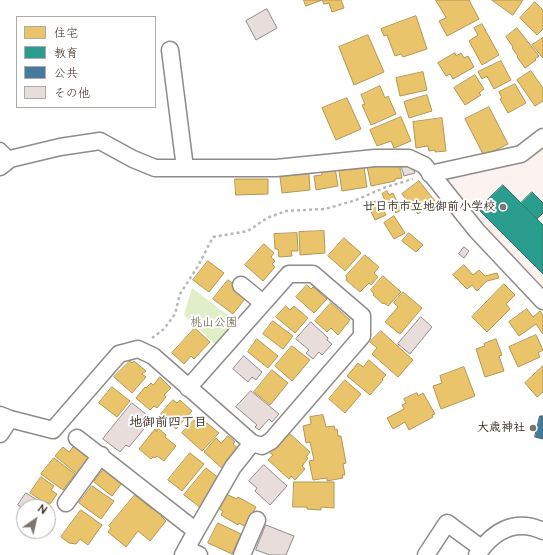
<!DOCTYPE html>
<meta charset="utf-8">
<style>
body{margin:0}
#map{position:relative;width:543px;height:555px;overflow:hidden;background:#fff;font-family:"Architects Daughter","Klee One",sans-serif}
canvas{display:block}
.legend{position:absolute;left:16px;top:16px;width:140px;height:92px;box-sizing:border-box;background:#fff;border:1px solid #b1aaa5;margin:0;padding:5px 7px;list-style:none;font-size:12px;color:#3b2a1e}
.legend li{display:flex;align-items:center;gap:8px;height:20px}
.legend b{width:20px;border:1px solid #b1aaa5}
.north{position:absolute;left:16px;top:499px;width:40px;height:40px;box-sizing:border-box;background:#fff;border:1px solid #b1aaa5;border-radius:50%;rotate:34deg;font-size:11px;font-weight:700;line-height:16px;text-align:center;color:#3b2a1e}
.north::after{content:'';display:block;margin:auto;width:14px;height:18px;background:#80756d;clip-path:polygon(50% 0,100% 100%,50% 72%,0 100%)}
</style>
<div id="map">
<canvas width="543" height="555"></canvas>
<ul class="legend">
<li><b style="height:11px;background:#e9c46a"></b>住宅</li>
<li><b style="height:11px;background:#2a9d8f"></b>教育</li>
<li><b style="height:11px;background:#457b9d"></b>公共</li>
<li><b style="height:11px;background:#e8ddda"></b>その他</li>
</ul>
<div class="north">N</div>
</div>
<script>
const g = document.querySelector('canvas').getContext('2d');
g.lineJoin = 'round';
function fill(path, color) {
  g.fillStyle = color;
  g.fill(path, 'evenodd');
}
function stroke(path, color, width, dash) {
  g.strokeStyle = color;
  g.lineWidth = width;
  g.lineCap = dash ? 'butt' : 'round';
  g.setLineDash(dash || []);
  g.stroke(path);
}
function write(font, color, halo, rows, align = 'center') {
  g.font = font + ' "Architects Daughter","Klee One",sans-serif';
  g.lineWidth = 4;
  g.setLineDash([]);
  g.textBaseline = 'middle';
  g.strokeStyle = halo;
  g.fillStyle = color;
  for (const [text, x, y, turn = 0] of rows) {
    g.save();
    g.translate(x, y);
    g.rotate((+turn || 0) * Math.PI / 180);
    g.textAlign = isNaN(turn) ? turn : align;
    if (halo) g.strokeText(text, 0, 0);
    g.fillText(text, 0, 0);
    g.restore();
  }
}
fill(new Path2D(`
 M543 146V289L485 230 442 183 452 175Z`), '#fcf3f0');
fill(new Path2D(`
 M192 288 238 323 217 346 184 315Z`), '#e0efc7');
const homes = new Path2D(`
 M304 0H322L306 6Z
 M323 0H341L344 8 332 12 329 3 324 4Z
 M436 0H469L479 19 447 36 439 21 446 18Z
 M492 0H523L513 15Z
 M535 2 543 10V29L537 35 520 18Z
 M416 16 427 49 403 57 401 54 395 56 387 35 384 36 381 29Z
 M482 24 499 55 482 65 469 41 478 35 474 28Z
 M517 28 539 56 535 59 536 60 525 68 517 57 518 56 512 48 513 47 506 37Z
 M368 35 384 72 354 85 339 47Z
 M543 38V58L532 45Z
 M455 53 456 56 461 53 464 58 468 56 474 67 453 79 450 74 446 76 438 63Z
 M501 61 511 80 494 89 487 76 482 79 478 72Z
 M531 71 543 88V101L535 106 517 80Z
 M423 72 427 90 400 96 396 78Z
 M475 75 484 89 479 93 481 95 465 105 454 88Z
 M515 84 526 103 508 113 500 99 502 98 499 92Z
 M380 86 385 98 388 96 396 114 371 125 362 105 365 104 361 95Z
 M427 95 432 111 409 118 404 102Z
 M347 98 361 129 336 140 322 108Z
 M489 107 508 144 484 156 465 119Z
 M401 117 411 141 394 148 391 141 377 146 370 130Z
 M442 118 446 151 435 152V150L429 151 428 146 416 148 413 122Z
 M399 163 402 178 395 179V181L371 186 367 166 381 164 382 166Z
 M335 167 338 186 316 190 314 176 322 175 321 169Z
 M364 167 367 187 342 191 339 171Z
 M309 174 310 190 282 193 280 177Z
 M235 179H268V194L236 195Z
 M419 181 435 201 418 214 402 194Z
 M387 191 389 195 393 193 401 210 396 213 392 205 388 206 382 194Z
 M379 200 386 215 375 220 368 205Z
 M394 216 405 233 394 239 384 223Z
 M324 231 325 253 300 255 299 232Z
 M297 233 298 251H291L292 256 279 257 278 249H275L274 234Z
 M409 233 423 245 416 252 402 241Z
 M344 238 361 253 345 271 328 256Z
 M264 244 274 253 271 257 275 261 272 264 275 267 263 281 245 265Z
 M365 255 379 267 374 273 378 277 371 285 369 283 360 292 346 280 347 278 346 276Z
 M208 261 224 273 209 292 193 280Z
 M464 265 473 275 479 270 485 276 497 273 499 278 487 281 477 291 472 285 467 289 453 275Z
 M383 276 401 292 388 306 384 303 383 304 373 295 374 294 371 290Z
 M228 280 248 295 233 314 213 299Z
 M504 284 515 295 506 304 510 309 487 332 472 317Z
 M307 285 311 289 313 287 327 299 314 313 296 297Z
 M403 292 422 308 400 334 385 322 398 307 394 303Z
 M331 303 350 320 338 335 331 328 327 332 315 321Z
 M286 306 290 310 294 306 308 318 295 333 276 317Z
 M527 309 533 317 540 311 543 315V334L536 324 519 336 509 322Z
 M273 321 293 336 283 349 263 334Z
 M195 328 210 342 194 359 191 356 184 364 172 353Z
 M381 331 413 360 398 377 372 354 377 348 370 342Z
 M536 335 543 350 538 353 540 357 518 367 509 347Z
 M257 339 278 356 268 368 248 352Z
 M496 339 502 355 499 356 504 371 485 377 476 349 485 346 484 344Z
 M292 346 310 360 292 381 275 366Z
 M369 360 386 375 382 379 383 380 370 395 347 376 358 363 363 367Z
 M130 361 132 363 134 361 146 371 142 374 146 377 132 393 114 377Z
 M543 366V392L537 397 525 383Z
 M464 367 475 396 441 409 433 386 442 383 440 376Z
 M272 370 288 383 270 405 254 392Z
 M160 377 171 388 164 395 166 397 157 408 154 406 150 410 136 398 145 387 146 388 151 383 153 385Z
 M345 380 361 394 345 413 329 399Z
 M112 387 130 401 117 417 99 403Z
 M417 393 418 396 423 393 435 414 432 415 433 417 409 430 405 422 393 429 387 418 404 409 402 405 406 403 404 399Z
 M173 400 177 403 180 400 192 411 176 429 160 415Z
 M323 415 326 427 334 426 335 430 337 429 338 436H341L346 463 343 464 345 475H342L343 478 327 481V478L313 480 309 461 314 460 310 442 306 443 303 426 311 424 310 417Z
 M194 420 203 428 207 423 219 433 202 451 182 433Z
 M158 428 166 435 165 437 176 446 164 461 157 456 155 458 153 457 151 459 139 449 155 429 156 431Z
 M288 432 310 452 306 457 308 458 302 466 305 469 295 480 291 476 289 479 268 460 273 455 270 453Z
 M228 436 235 442 233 444 241 451 224 470 204 452 216 438 221 443Z
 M74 446 90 459 77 474 55 456 63 447 69 452Z
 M190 453 204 464 182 491 168 480Z
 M54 458 75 474 63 490 41 474Z
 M107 465 125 479 112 496 94 482Z
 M206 468 220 479 201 508 184 495Z
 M41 477 54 486 51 490 57 494 50 504 46 502 45 503 30 493Z
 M294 482H334V508L321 507V510L307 509V507H293Z
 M92 486 114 501 101 519 79 503Z
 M226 494 237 499 238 497 256 507 246 527 239 523 238 525 221 515 223 511 218 508Z
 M135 495 152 509 155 506 164 512 161 516 166 521 150 541 138 531 126 547 108 532 111 528 109 526Z
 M81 510 102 525 88 545 80 539 76 544 69 543 61 537Z
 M218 523 241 534 232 554 208 543Z`);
fill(homes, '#e9c46a');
stroke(homes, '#b59653', 1);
const schools = new Path2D(`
 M503 185 543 225V274L478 209Z
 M532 192 543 203V213L537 219 521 203Z`);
fill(schools, '#2a9d8f');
stroke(schools, '#2f7a6d', 1);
const public = new Path2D(`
 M540 416H543V439L535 437Z`);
fill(public, '#457b9d');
stroke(public, '#426377', 1);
const building = new Path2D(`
 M267 9 277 28 256 40 246 21Z
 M412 165 415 173 404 176 401 166Z
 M464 247 469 251 464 258 459 254Z
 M421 317 432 327 410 354 398 344Z
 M311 322 328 338 327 340 332 344 322 355 319 352 313 359 306 353 309 350 296 339Z
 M244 356 262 372 256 380 252 377 248 382 233 369Z
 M251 391 279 414 272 422 269 419 259 430 255 427 257 425 236 407Z
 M132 403 152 419 129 447 126 445 120 452 103 439Z
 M264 465 287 486 270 505 255 491 257 488 249 481Z
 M26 493 53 510 48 518V507H24V509L18 505Z
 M266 525 294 536 286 555H270L256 550Z`);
fill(building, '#e8ddda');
stroke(building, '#8e8b88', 1);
const pedestrian = new Path2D(`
 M0 149 10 159`);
const minor = new Path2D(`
 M170 50 185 168
 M0 167 10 159 60 147 100 141 133 159 155 168H276L375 158H409L424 165 477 231 543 301
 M430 174 521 154 543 137
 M241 285 263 303
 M0 415 10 419 53 430 119 354 138 349 153 356 252 443
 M0 434 10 419
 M77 438 196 531
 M66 503 101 455
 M186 549 199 555
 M183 555 196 531 233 467 252 443 262 446 271 441 362 336V316L313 274H289L188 388
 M242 555 257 520
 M426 555 447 523 481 548
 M477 555C493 531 515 518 543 531`);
stroke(pedestrian, '#8e8b88', 15);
stroke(minor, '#8e8b88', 19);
stroke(new Path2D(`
 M152 338 164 329 175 314 180 294 198 266 213 237 248 231 267 218 286 211 325 209 356 200 386 187 413 179`), '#b9b8b6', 2.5, [3, 3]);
stroke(pedestrian, '#fff', 12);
stroke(minor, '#fff', 16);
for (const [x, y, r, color] of [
 [503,207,4,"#80756d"],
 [533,428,4,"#80756d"]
]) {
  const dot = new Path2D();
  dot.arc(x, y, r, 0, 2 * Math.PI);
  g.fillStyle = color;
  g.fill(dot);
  stroke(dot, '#fff', 1.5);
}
write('bold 12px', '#3b2a1e', '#fff', [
 ["廿日市市立地御前小学校",495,207],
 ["大歳神社",525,428]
], 'right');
write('12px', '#5e583d', '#fff', [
 ["桃山公園",214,323]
]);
write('bold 13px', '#3b2a1e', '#fff', [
 ["地御前四丁目",168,423]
]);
</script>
